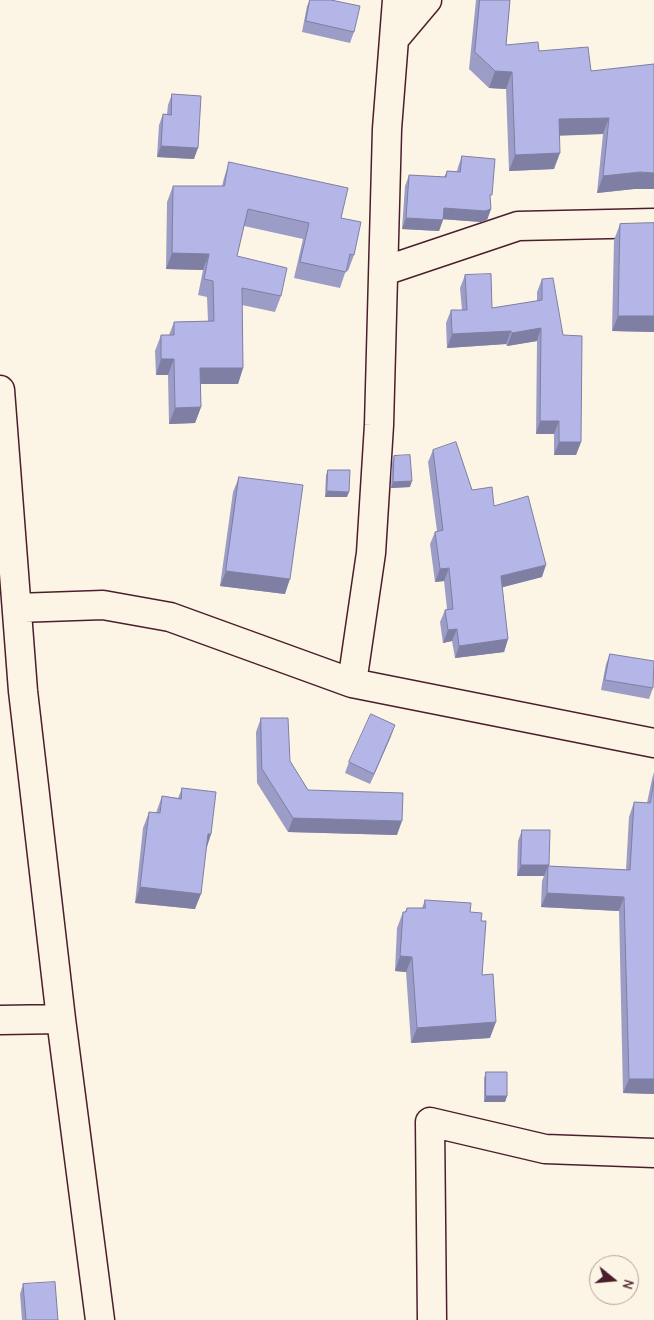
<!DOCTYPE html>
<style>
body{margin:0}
#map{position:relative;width:654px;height:1320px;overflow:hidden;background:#fcf5e5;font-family:"Comic Neue",sans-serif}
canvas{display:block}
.north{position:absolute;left:589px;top:1255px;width:50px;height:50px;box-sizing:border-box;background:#fcf5e5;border:1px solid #b59f9b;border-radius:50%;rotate:107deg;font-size:14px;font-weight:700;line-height:20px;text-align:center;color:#4a1f2b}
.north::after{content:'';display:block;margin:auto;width:18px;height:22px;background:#4a1f2b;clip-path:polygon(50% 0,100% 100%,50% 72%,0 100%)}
</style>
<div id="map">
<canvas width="654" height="1320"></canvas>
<div class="north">N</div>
</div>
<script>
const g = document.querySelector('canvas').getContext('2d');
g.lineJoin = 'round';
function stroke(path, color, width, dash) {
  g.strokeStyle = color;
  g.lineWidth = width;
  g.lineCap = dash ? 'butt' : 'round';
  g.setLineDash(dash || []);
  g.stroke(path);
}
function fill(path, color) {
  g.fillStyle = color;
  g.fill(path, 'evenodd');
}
const minor = new Path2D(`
 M395 38 427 0
 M384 271 518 226 654 223
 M0 390 23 691 61 1019 100 1320
 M17 608 103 605 170 617 352 683 654 743
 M352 683 371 553 379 425 387 129 397 0
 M0 1020 61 1019
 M432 1320 430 1122 545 1149 654 1153`);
stroke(minor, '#4a1f2b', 31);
stroke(minor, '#fcf5e5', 28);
fill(new Path2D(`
 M310 0H331L354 32 350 43 302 32 307 6Z
 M476 0H510L506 45 539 51 591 71 634 189 597 193 603 134 560 135 554 169 509 171 506 89 489 88 469 69Z
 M172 94 194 159 157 157 159 125 163 114H167L168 105Z
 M462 156 490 200 491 209 487 220 481 222 443 219 439 231 402 229 405 186 409 175 444 177 447 171H457L458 167Z
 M229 162 341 218 354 255 348 271 346 270 340 288 294 278 303 239 244 226 237 256 281 296 275 312 242 305 243 368 238 384H201V407L195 423 169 424 168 375H156L155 351 161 335H169L174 322 208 321 207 297 198 295 203 270 166 269 167 202 173 186H222L224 178Z
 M654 223V332L612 331 614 240 620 224Z
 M465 275 492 308 537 301V292L542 279 581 442 576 455H554V434H536L537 341 507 346 506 344 447 348 446 323 451 310H462L460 288Z
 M433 450 472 490 494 506 542 577 502 587 508 639 504 652 455 658 452 641 443 643 440 622 445 610 447 609 444 581 435 582 430 544 435 532 437 531 428 462Z
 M394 456 410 487 391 488 392 462Z
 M328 470 347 497H325L326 475Z
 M239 477 285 594 220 586 233 492Z
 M610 654 653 688 649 699 601 690 606 664Z
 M261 718 290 761 308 790 397 835 288 832 257 783 256 732Z
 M391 736 370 784 345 773 349 762Z
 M654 772V1094L623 1093 619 911 541 907 542 881 544 876H517L518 841 522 830 549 865V866L626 870 629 817 634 802 647 803 652 779Z
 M182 788 211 834 206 849 195 909 135 903 143 828 149 812 156 813 162 796 178 798Z
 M425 900 470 912 481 921 482 975 490 1038 411 1043 406 972 395 971 397 928 403 912H405L407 908H422Z
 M486 1072 507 1096 505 1102H484V1078Z
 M23 1284 58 1320H22L20 1294Z`), '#9b9dc7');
fill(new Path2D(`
 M495 71 512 72 506 89 489 88Z
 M609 118 603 134 553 136 559 119Z
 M161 146 198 148 194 159 157 157Z
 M560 153 554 169 509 171 515 155Z
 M640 172 654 173V189H634L597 193 603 176Z
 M444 208 491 209 487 220 481 222 440 219Z
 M406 218 443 220 439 231 402 229Z
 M172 253 209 254 203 270 166 269Z
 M618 316H654V332L612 331Z
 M541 328 537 341 507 346 512 333Z
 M511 331 506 344 447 348 452 334Z
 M161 359H174L168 375H156Z
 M200 368H243L238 384H195Z
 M201 407 195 423 169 424 175 408Z
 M540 421H559L554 434H536Z
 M559 442H581L576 455H554Z
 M412 481 410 487 391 488 393 482Z
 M327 491 349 492 347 497H325Z
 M546 565 542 577 496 589 501 576Z
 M449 568 444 581 435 582 440 569Z
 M226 571 290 579 285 594 220 586Z
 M457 629 452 641 443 643 448 630Z
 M508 639 504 652 455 658 459 646Z
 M395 725 391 736 370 784 374 774Z
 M293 818 402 821 397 835 288 832Z
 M208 834H211L206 850Z
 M521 865H549L548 870V866L544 876H517Z
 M140 887 201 894 195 909 135 903Z
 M547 893 624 897 619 911 541 907Z
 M400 956 412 957 406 972 395 971Z
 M496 1022 490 1038 411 1043 417 1028Z
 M629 1079H654V1094L623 1093Z
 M486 1096H507L505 1102H484Z`), '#7e7fa2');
const building = new Path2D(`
 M310 0H331L360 6 354 32 306 21Z
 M480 0H510L506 45 538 42 539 51 588 47 591 71 654 64V173L640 172 603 176 609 118 559 119 560 153 515 155 512 72 495 71 475 52Z
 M172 94 201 96 198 148 161 146 163 114 171 115Z
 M462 156 495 159 492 195H490L491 209 485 211 444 208 443 220 406 218 409 175 446 177 447 171 460 172Z
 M229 162 348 188 341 218 361 222 354 255 350 254 346 272 300 262 309 223 248 209 237 256 287 268 281 296 242 288 243 368H200L201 407 175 408 174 359H161V335H174V322L214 321 213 281 204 279 209 254 172 253 173 186H224Z
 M654 223V316H618L620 224Z
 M491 274 492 308 542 300V279L553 278 563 335 582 336 581 442H559V421H540L541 328 512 333 511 331 452 334 451 310H467L465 275Z
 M456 442 472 490 492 487 494 506 528 496 546 565 501 576 508 639 459 646 457 629 448 630 445 610 453 609 449 568 440 569 435 532 443 530 433 450Z
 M410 455 412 481 393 482 394 456Z
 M328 470H350L349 492 327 491Z
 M239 477 303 485 290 579 226 571Z
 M610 654 654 661 653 688 605 680Z
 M371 714 395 725 374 774 349 762Z
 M261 718H288L290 761 308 790 403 793 402 821 293 818 262 769Z
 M654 781V1079H629L624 897 547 893 548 866 630 870 634 802 650 803Z
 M182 788 216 792 211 834H208L201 894 140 887 149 812 160 813 162 796 181 799Z
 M522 830H550L549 865H521Z
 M425 900 471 903 470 912 482 913 481 921H486L482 975 493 974 496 1022 417 1028 412 957 400 956 403 912H406L407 908H425Z
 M486 1072H507V1096H486Z
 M55 1282 58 1320H26L23 1284Z`);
fill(building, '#b4b6e7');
stroke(building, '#7e7fa2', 1);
</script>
